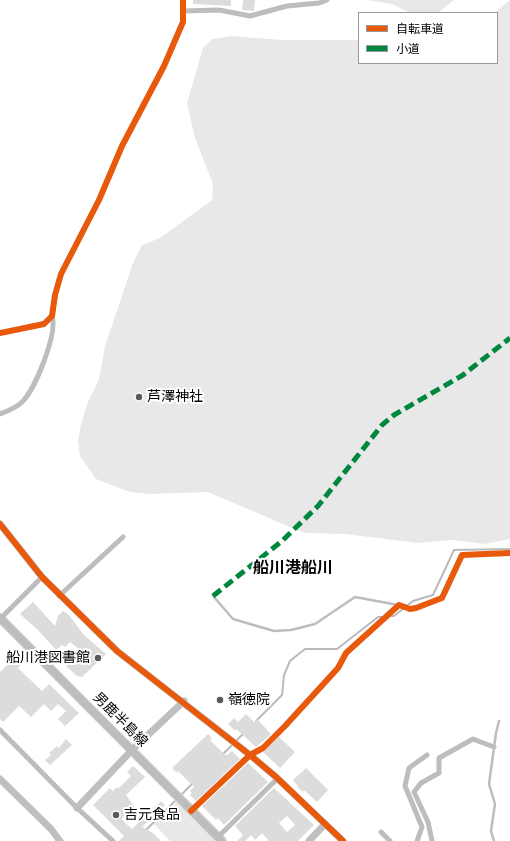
<!DOCTYPE html>
<meta charset="utf-8">
<style>
body{margin:0}
#map{position:relative;width:510px;height:841px;overflow:hidden;background:#fff;font-family:"Archivo Narrow","Noto Sans JP",sans-serif}
canvas{display:block}
.legend{position:absolute;left:358px;top:12px;width:140px;height:52px;box-sizing:border-box;background:#fff;border:1px solid #999;margin:0;padding:5px 7px;list-style:none;font-size:12px;color:#000}
.legend li{display:flex;align-items:center;gap:8px;height:20px}
.legend b{width:20px;border:1px solid #999}
</style>
<div id="map">
<canvas width="510" height="841"></canvas>
<ul class="legend">
<li><b style="height:5px;background:#e8590c"></b>自転車道</li>
<li><b style="height:5px;background:#00873e"></b>小道</li>
</ul>
</div>
<script>
const g = document.querySelector('canvas').getContext('2d');
g.lineJoin = 'round';
function fill(path, color) {
  g.fillStyle = color;
  g.fill(path, 'evenodd');
}
function stroke(path, color, width, dash) {
  g.strokeStyle = color;
  g.lineWidth = width;
  g.lineCap = dash ? 'butt' : 'round';
  g.setLineDash(dash || []);
  g.stroke(path);
}
function write(font, color, halo, rows, align = 'center') {
  g.font = font + ' "Archivo Narrow","Noto Sans JP",sans-serif';
  g.lineWidth = 4;
  g.setLineDash([]);
  g.textBaseline = 'middle';
  g.strokeStyle = halo;
  g.fillStyle = color;
  for (const [text, x, y, turn = 0] of rows) {
    g.save();
    g.translate(x, y);
    g.rotate((+turn || 0) * Math.PI / 180);
    g.textAlign = isNaN(turn) ? turn : align;
    if (halo) g.strokeText(text, 0, 0);
    g.fillText(text, 0, 0);
    g.restore();
  }
}
fill(new Path2D(`
 M367 0H454L438 13H410L392 4Z
 M510 0V539L484 544 452 540 418 543 345 534 304 533 208 492 151 494 130 492 96 479 80 456 78 441 81 424 88 402 99 379 105 346 133 263 142 245 160 238 212 200 213 184 195 138 187 103 203 48 212 39 232 36 282 40H359V63H497V13H494Z
 M177 802 217 841H170L154 824Z`), '#e8e8e8');
stroke(new Path2D(`
 M388 616H394L413 601 433 595 454 550 510 549
 M256 721 282 695 284 675 290 661 305 649H337L378 617H384
 M236 741 244 733
 M222 755 233 744
 M180 796 193 783
 M145 831 177 799`), '#bababa', 2);
fill(new Path2D(`
 M193 0H231V6L193 4Z
 M243 0H255L254 11 242 10Z
 M33 602 55 626 58 616 63 611 68 614 84 635 106 654 82 677 77 676 67 667V664L80 650 70 642 65 647 62 645 56 650 38 630 20 614Z
 M20 660 23 663 18 668 42 691 49 684 79 713 65 726 58 719 66 711 58 704 51 711 44 704 31 717 19 706 3 722 0 719V672L11 661 15 664Z
 M246 714 254 722 257 719 271 734 256 747 236 729 235 731 228 724 234 718 238 722Z
 M208 734 212 738 210 740 225 755H227L232 751 240 759 196 801 190 795 192 793 190 791 194 787 178 771 177 773 172 768Z
 M279 737 295 752 280 768 263 752Z
 M66 739 72 745 50 765 45 760 51 755 49 753 57 746 59 748Z
 M248 763 268 782 224 825 218 818 216 820 202 806Z
 M133 766 145 777 126 795 134 806 121 819 132 829 147 814 151 818 142 827 153 833 161 841H119L124 836 93 805 110 788 113 791 117 787 119 788 131 776 127 772Z
 M306 768 328 790 317 802 304 790 303 792 297 787 298 786 293 780Z
 M274 788 314 825 298 841H269L262 833 255 840 251 835 245 841H237L243 835 235 826ZM287 816 295 825 287 832 279 823Z
 M161 801 165 805 155 815 151 811Z`), '#dcdcdc');
const primary = new Path2D(`
 M0 618 222 841`);
stroke(primary, '#dbdbdb', 10);
stroke(new Path2D(`
 M213 596 233 619 274 631 291 630 315 624 355 597 398 605
 M494 841 491 831 495 804 489 784 496 733 499 721`), '#bdbdbd', 2.5);
stroke(new Path2D(`
 M183 11 219 10 250 16 287 6 319 3 327 0
 M0 333 44 324 52 316 55 295 61 274 99 200 122 146 164 66 183 22V0
 M0 414C8 411 16 408 22 402 35 390 58 333 52 316
 M59 596 123 537
 M0 619 42 577
 M0 730 77 808 113 841
 M191 811 250 755 263 748 285 726 338 668 346 653 399 605 410 609 416 608 442 598 462 555 510 553
 M381 832 390 841
 M218 837 278 778
 M417 841 422 827 405 786 409 768 427 755
 M432 841 428 822 414 792 421 783 439 773V758L473 739 494 747`), '#bdbdbd', 5);
stroke(new Path2D(`
 M0 524 42 577 117 651 250 755 276 777 343 841
 M0 779 51 829 60 841
 M77 808 132 750 184 701
 M309 841 325 824`), '#bfbfbf', 7);
stroke(primary, '#bdbdbd', 8);
stroke(new Path2D(`
 M213 596 282 541 318 506 382 425 394 415 463 375 510 338`), '#00873e', 5, [10, 5]);
stroke(new Path2D(`
 M0 333 44 324 52 316 55 295 61 274 99 200 122 146 164 66 183 22V0
 M0 524 42 577 117 651 250 755 276 777 343 841
 M191 811 250 755 263 748 285 726 338 668 346 653 399 605 410 609 416 608 442 598 462 555 510 553`), '#e8590c', 6);
for (const [x, y, r, color] of [
 [139,397,4,"#595959"],
 [98,658,4,"#595959"],
 [220,700,4,"#595959"],
 [116,815,4,"#595959"]
]) {
  const dot = new Path2D();
  dot.arc(x, y, r, 0, 2 * Math.PI);
  g.fillStyle = color;
  g.fill(dot);
  stroke(dot, '#fff', 1.5);
}
write('14px', '#000', '#fff', [
 ["芦澤神社",147,397],
 ["船川港図書館",90,658,"right"],
 ["嶺徳院",228,700],
 ["吉元食品",124,815]
], 'left');
write('14px', '#000', '#fff', [
 ["男鹿半島線",120,720,45]
]);
write('bold 16px', '#000', '#fff', [
 ["船川港船川",293,569]
]);
</script>
